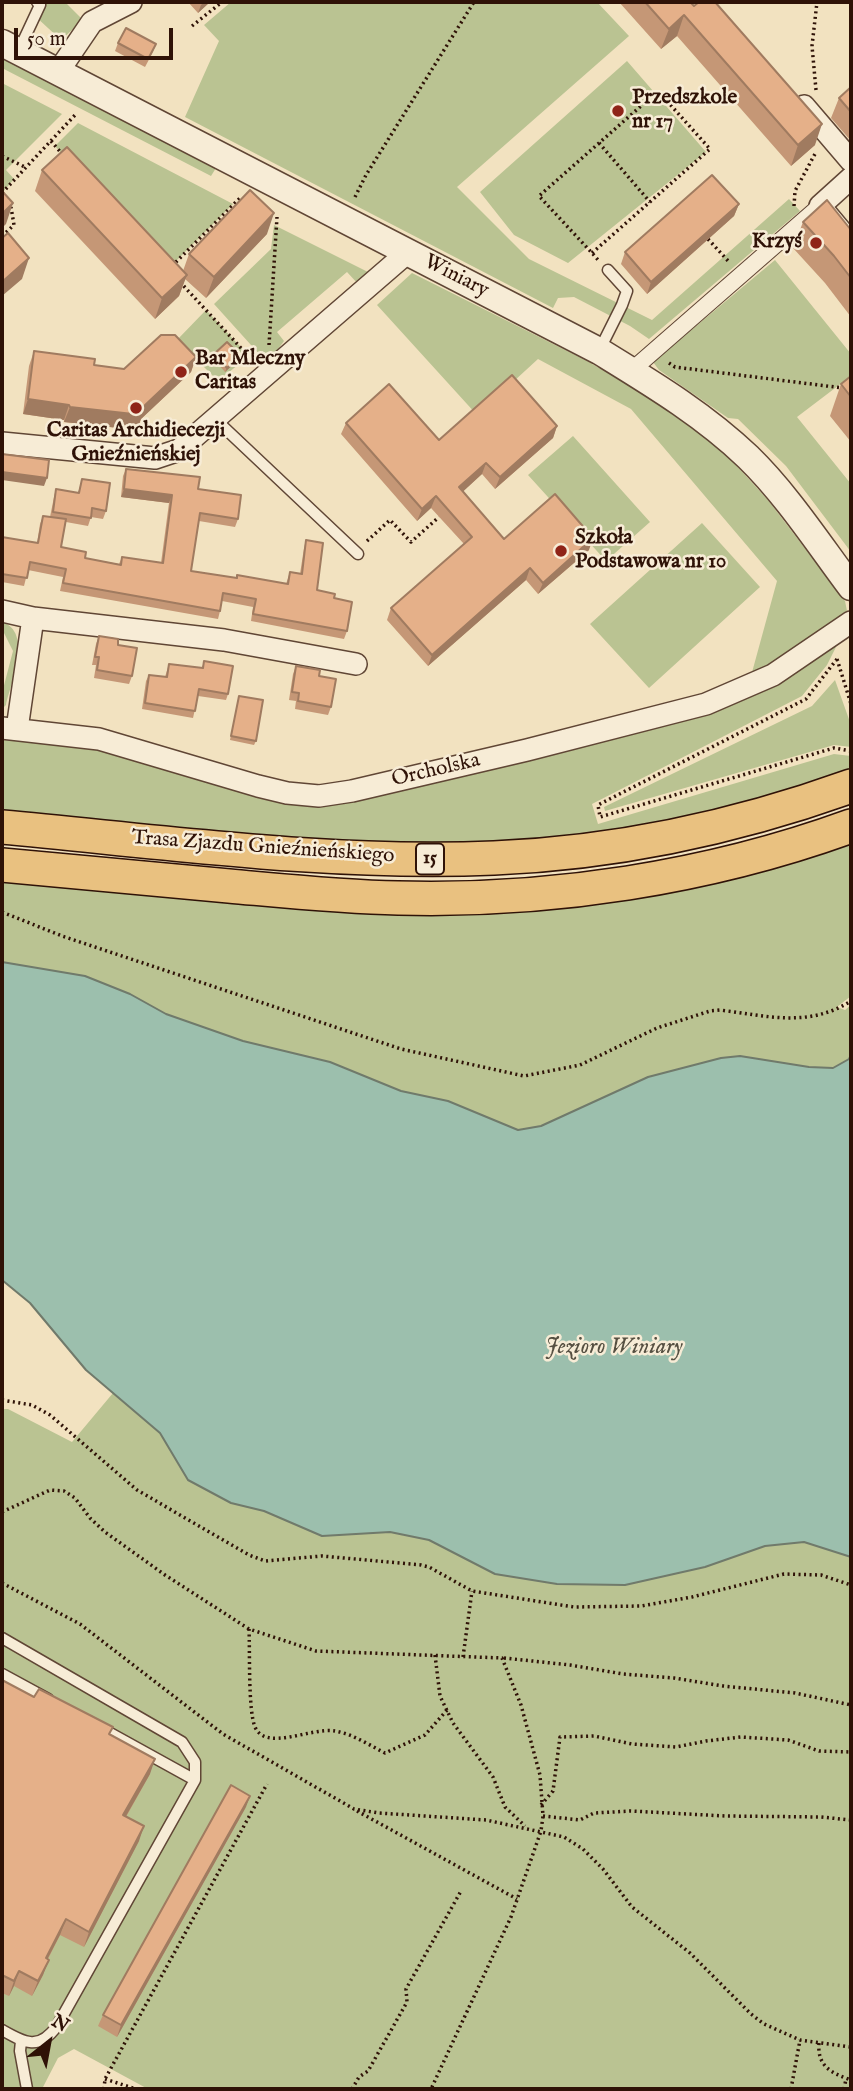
<!DOCTYPE html>
<meta charset="utf-8">
<style>
body{margin:0}
#map{position:relative;width:853px;height:2091px;overflow:hidden;background:#f2e2c0;font-family:"IM FELL English",serif}
canvas{display:block}
.frame{position:absolute;inset:0;border:4px solid #2f1207;pointer-events:none}
.north{position:absolute;left:14px;top:2007px;width:70px;height:70px;-webkit-text-stroke:5px #f7ecd6;paint-order:stroke;rotate:31deg;font-size:19px;font-weight:700;line-height:28px;text-align:center;color:#2f1207}
.north::after{content:'';display:block;margin:auto;width:24px;height:32px;background:#2f1207;clip-path:polygon(50% 0,100% 100%,50% 72%,0 100%)}
.scale{position:absolute;left:14px;top:28px;width:159px;height:32px;box-sizing:border-box;border:4px solid #2f1207;border-top:0;padding-left:9px;font-size:21px;line-height:24px;white-space:nowrap;color:#2f1207;-webkit-text-stroke:5px #f7ecd6;paint-order:stroke}
</style>
<div id="map">
<canvas width="853" height="2091"></canvas>
<div class="frame"></div>
<div class="north">N</div>
<div class="scale">50 m</div>
</div>
<script>
const g = document.querySelector('canvas').getContext('2d');
g.lineJoin = 'round';
function fill(path, color) {
  g.fillStyle = color;
  g.fill(path, 'evenodd');
}
function stroke(path, color, width, dash) {
  g.strokeStyle = color;
  g.lineWidth = width;
  g.lineCap = dash ? 'butt' : 'round';
  g.setLineDash(dash || []);
  g.stroke(path);
}
function write(font, color, halo, rows, align = 'center') {
  g.font = font + ' "IM FELL English",serif';
  g.lineWidth = 5;
  g.setLineDash([]);
  g.textBaseline = 'middle';
  g.strokeStyle = halo;
  g.fillStyle = color;
  for (const [text, x, y, turn = 0] of rows) {
    g.save();
    g.translate(x, y);
    g.rotate((+turn || 0) * Math.PI / 180);
    g.textAlign = isNaN(turn) ? turn : align;
    if (halo) g.strokeText(text, 0, 0);
    g.fillText(text, 0, 0);
    g.restore();
  }
}
fill(new Path2D(`
 M44 2H65L83 20 61 40 35 16Z
 M231 2H597L629 36 457 187 529 259 652 320 789 199 800 211 649 339 630 326 574 297 558 298 553 308 185 117 219 41 204 25Z
 M2 57 216 168 211 176 2 68Z
 M627 61 706 152 568 263 514 235 480 192Z
 M2 83 62 114 6 170 14 179 2 193Z
 M78 123 233 204 168 269 55 146Z
 M274 225 372 274 359 285 347 272 277 332 284 341 275 353 260 355 214 304 271 249Z
 M775 260 851 354V376L797 417 851 484V552L786 466 738 419 728 418 659 370 653 362Z
 M412 273 589 362 677 413 724 452 768 500 839 593 845 601 847 611C826 635 780 664 751 676L777 581 631 409 538 359 477 415 377 305Z
 M206 310 249 356 218 381 177 340Z
 M573 436 650 522 606 561 528 475Z
 M702 523 760 587 649 688 590 624Z
 M2 622C33 632 11 682 6 705L2 709V693L13 651 2 629Z
 M840 639 827 665 802 696 592 804 598 824 834 754 851 756V769L762 799 699 816 614 831 553 839 441 845 372 846 2 812V736L96 747 285 800 707 711Z
 M835 680 851 725V747L834 745 605 811 604 807 812 706Z
 M851 843V996L837 1007 845 1010 851 1005V1055L849 1059 833 1068 809 1067 740 1056 721 1058 648 1077 541 1126 518 1130 448 1101 401 1091 330 1062 243 1041 166 1014 130 994 85 976 2 962V877L599 903C685 891 769 873 851 843Z
 M113 1393 160 1433 188 1480 231 1503 264 1511 322 1536 390 1532 429 1540 495 1574 705 1567 765 1546 804 1542 851 1557V2089H148L74 2049 58 2058 42 2089H2V1409H8L72 1442Z`), '#bac392');
const water = new Path2D(`
 M2 962 85 976 130 994 166 1014 243 1041 330 1062 401 1091 448 1101 518 1130 541 1126 648 1077 721 1058 740 1056 809 1067 833 1068 849 1059 851 1055V1557L804 1542 765 1546 705 1567 625 1585 557 1584 495 1574 429 1540 390 1532 322 1536 264 1511 231 1503 188 1480 160 1433 86 1370 30 1303 2 1280Z`);
fill(water, '#9cbfad');
stroke(water, '#707a6b', 2);
const service = new Path2D(`
 M18 52 40 5 37 2
 M599 351 622 305 627 291 608 270
 M215 419 358 554
 M2 1638 182 1742 195 1762V1780L57 2026C39 2051 25 2043 2 2030
 M2 1674 48 1699
 M99 1727 195 1780
 M21 2041 20 2051 27 2089`);
const pedestrian = new Path2D(`
 M631 371 820 206`);
const minor = new Path2D(`
 M58 72 92 22 131 2
 M804 106 851 161
 M851 178 820 206 851 243
 M2 443 155 458 179 450 408 252
 M2 611 33 618 224 640 356 664
 M2 728 99 739 258 786 287 793 319 796 352 791 527 750 706 704 773 675 851 622
 M17 729 33 618`);
const tertiary = new Path2D(`
 M2 43 599 351C651 383 703 414 748 457 787 495 818 543 851 587`);
const primary = new Path2D(`
 M2 827C165 842 330 865 494 858 615 853 737 827 851 786
 M2 865C77 872 153 879 229 886 285 891 342 897 398 898 550 902 708 878 851 826`);
stroke(service, '#604635', 13);
stroke(pedestrian, '#604635', 18);
stroke(minor, '#604635', 24);
stroke(tertiary, '#604635', 29);
stroke(primary, '#2f1207', 36);
stroke(new Path2D(`
 M192 26 222 2
 M816 90 812 46 817 2
 M51 141 63 155
 M599 143 650 202
 M2 156 25 167
 M2 193 76 114
 M355 197 366 175 474 2
 M794 206 795 191 816 152
 M2 236 14 225 11 207
 M708 239 730 263
 M592 253 710 149 658 91 539 196 592 253 599 261
 M172 266 240 198
 M180 282 253 361
 M269 345 277 217
 M669 363 675 367 851 389
 M367 541 390 520 411 542 439 517
 M837 659 806 699 598 805 600 817 834 748 851 751
 M837 659 851 704
 M2 912 62 936 401 1049 524 1076 580 1065 657 1028 710 1011 720 1010C768 1016 808 1028 851 1001
 M2 1400 32 1405 50 1415 137 1490 249 1555 265 1561 322 1556 421 1565 429 1567 472 1591 574 1607 641 1606 692 1597 784 1574 821 1575 851 1585
 M2 1512 50 1490 64 1491 75 1498 90 1518 105 1532 165 1575 249 1629 316 1651 502 1658 521 1705 540 1775 543 1816 541 1831 511 1917 431 2089
 M2 1583 80 1624 223 1734 354 1809 379 1813 486 1820 564 1837 583 1849 603 1869 632 1907 690 1953 751 2014 764 2024 800 2040 851 2047
 M249 1629C250 1651 248 1710 255 1727 266 1752 311 1727 335 1731 353 1734 369 1745 385 1753L425 1735 447 1710
 M435 1655 440 1696 453 1723 493 1777 505 1807 525 1826
 M463 1657 472 1591
 M504 1658 570 1665 623 1674 674 1678 723 1686 795 1693 851 1705
 M541 1805 553 1791 560 1737 594 1736 632 1744 676 1747 706 1741 741 1737 788 1740 819 1751 851 1752
 M357 1811 517 1899
 M543 1816 580 1820 594 1813 631 1811 725 1816 821 1817 851 1820
 M819 2043C817 2067 832 2073 851 2080
 M105 2079 136 2089
 M104 2089 105 2079 267 1784
 M352 2089 359 2077 368 2071 407 2002 406 1989 461 1891
 M791 2089 800 2040
 M844 2089 846 2079`), '#2f1207', 3.5, [2, 3.5]);
stroke(service, '#f7ecd6', 10);
stroke(pedestrian, '#f7ecd6', 16);
stroke(minor, '#f7ecd6', 21);
stroke(tertiary, '#f7ecd6', 26);
stroke(primary, '#e9c180', 33);
fill(new Path2D(`
 M188 2H210L198 13Z
 M619 2H690L815 145 791 166 677 36 661 49Z
 M118 43 156 44 153 52 145 67 115 51Z
 M851 87V141L831 118 839 98Z
 M42 170 183 271 189 254 267 234 206 298 185 279 179 296 155 319 35 191Z
 M739 204 734 216 647 294 621 264 625 252Z
 M803 222 851 230V317L825 283 793 248Z
 M34 351 94 365 124 369 196 357 191 372 141 419 137 430 64 422V420L23 414 29 366Z
 M214 354 239 359 225 372 213 358Z
 M851 376V442L830 416 841 384Z
 M346 423 439 440 557 426 553 438 495 489 482 474 463 491 504 539 589 550 538 594 526 580 428 666 387 620 391 608 464 544 431 508 417 521 341 434Z
 M126 469 198 489 238 519 235 527 199 521 191 571 236 578 237 575 286 584 290 572 300 574 304 548 306 540 317 590 334 598 347 631 344 639 251 621 253 607 222 601 220 611 218 619 60 591 63 577 28 570 24 586 2 582V537L37 543 40 524 43 516 50 517 54 497 56 489 78 493 82 479 106 511 103 519 91 517 88 526 66 522 61 547 85 558 119 564 122 557 161 563 169 503 121 497 123 476Z
 M99 636 118 645 132 676 129 684 94 678 96 665H92L96 644Z
 M204 661 228 694 226 700 198 696 193 718 142 709 146 681 149 675 165 677 169 664 202 668Z
 M296 666 331 707 328 715 295 709 296 701 289 700 293 674Z
 M239 696 256 741 254 745 230 740Z
 M2 1680 110 1735 150 1774 126 1817 139 1841 84 1947 60 1935 48 1959 43 1975 32 1996 14 1986 9 1996 2 1993Z
 M246 1807 117 2037 98 2026 103 2015Z`), '#c59776');
fill(new Path2D(`
 M204 2H210L198 13 201 5Z
 M684 15 677 36 661 49 669 29Z
 M822 124 815 145 791 166 798 145Z
 M13 203 6 224 2 228V214Z
 M739 204 734 216 647 294 651 282Z
 M274 213 267 234 206 298 214 277Z
 M29 258 22 279 2 296V282Z
 M187 275 179 296 155 319 162 298Z
 M240 355 239 359 225 372 227 368Z
 M196 357 191 372 141 419 137 430 64 422 70 407H143Z
 M28 399 69 405 64 420 23 414Z
 M557 426 553 438 495 489 500 477Z
 M486 463 482 474 455 499 459 487Z
 M2 472 47 478 44 486 2 480Z
 M124 489 172 495 169 503 121 497Z
 M436 496 431 508 417 521 422 509Z
 M593 538 589 550 538 594 543 583Z
 M530 568 526 580 428 666 432 655Z
 M155 1759 150 1774 118 1830 123 1815Z
 M250 1796 246 1807 117 2037 121 2025Z
 M144 1826 139 1841 84 1947 89 1932Z
 M66 1919 60 1935 40 1973 46 1958Z
 M49 1960 43 1975 32 1996 38 1981Z
 M19 1971 14 1986 9 1996 14 1981Z`), '#a07b60');
const building = new Path2D(`
 M645 2H690L694 6 699 2H715L822 124 798 145 684 15 669 29Z
 M126 28 156 44 148 59 118 43Z
 M851 87V112L839 98Z
 M67 147 187 275 162 298 42 170Z
 M712 175 739 204 651 282 625 252Z
 M250 190 274 213 214 277 189 254Z
 M2 191 13 203 2 214Z
 M827 200 851 230V278L834 256 803 222Z
 M8 233 29 258 2 282V238Z
 M161 335H175L196 357 143 407 142 415 70 407 69 405 28 399 34 351 95 359 94 365 124 369Z
 M227 342 240 355 227 368 214 354Z
 M512 375 557 426 500 477 486 463 459 487 504 539 555 494 593 538 543 583 530 568 432 655 391 608 472 537 436 496 422 509 346 423 389 384 439 440Z
 M851 376V397L841 384Z
 M2 454 49 460 47 478 2 472Z
 M126 469 200 477 198 489 241 495 238 519 200 513 191 571 237 578V575L288 584 290 572 302 574 306 540 323 543 317 590 335 594 334 598 352 602 347 631 253 614 256 599 223 593 220 611 63 583 66 569 30 562 27 578 2 574V537L38 543 43 516 66 519 61 547 86 552 85 558 121 565 122 557 163 563 172 495 124 489Z
 M82 479 110 483 106 511 92 508 91 518 53 512 56 489 79 493Z
 M99 636 118 639V645L137 648 132 676 97 670 99 657H95Z
 M204 661 233 666 228 694 199 689 195 711 145 703 149 675 167 677 169 664 203 668Z
 M296 666 320 670 319 676 336 679 331 707 298 701 299 693 292 692Z
 M239 696 263 700 256 741 231 736Z
 M2 1680 34 1697 39 1689 113 1727 109 1734 155 1759 123 1815 144 1826 89 1932 66 1919 46 1958 49 1960 38 1981 19 1971 14 1981 2 1975Z
 M231 1785 250 1796 121 2025 103 2015Z`);
fill(building, '#e5b089');
stroke(building, '#a07b60', 2);
for (const [x, y, r, color] of [
 [618,111,7,"#8f2418"],
 [816,243,7,"#8f2418"],
 [181,372,7,"#8f2418"],
 [136,408,7,"#8f2418"],
 [561,551,7,"#8f2418"]
]) {
  const dot = new Path2D();
  dot.arc(x, y, r, 0, 2 * Math.PI);
  g.fillStyle = color;
  g.fill(dot);
  stroke(dot, '#f7ecd6', 2.5);
}
for (const [x, y, w] of [
 [430,859,28]
]) {
  const box = new Path2D();
  box.roundRect(x - w / 2, y - 15.5, w, 31, 5);
  g.fillStyle = '#f7ecd6';
  g.fill(box);
  stroke(box, '#2f1207', 2);
}
write('bold 19px', '#2f1207', null, [
 ["15",430,859]
]);
write('bold 21px', '#2f1207', '#f7ecd6', [
 ["Przedszkole",632,99],
 ["nr 17",632,123],
 ["Krzyś",802,243,"right"],
 ["Bar Mleczny",195,360],
 ["Caritas",195,384],
 ["Caritas Archidiecezji",136,432,"center"],
 ["Gnieźnieńskiej",136,456,"center"],
 ["Szkoła",575,539],
 ["Podstawowa nr 10",575,563]
], 'left');
write('21px', '#2f1207', '#f7ecd6', [
 ["Winiary",456,277,27],
 ["Orcholska",436,771,-13],
 ["Trasa Zjazdu Gnieźnieńskiego",263,848,4]
]);
write('italic 23px', '#554f41', '#f7ecd6', [
 ["Jezioro Winiary",614,1348]
]);
</script>
